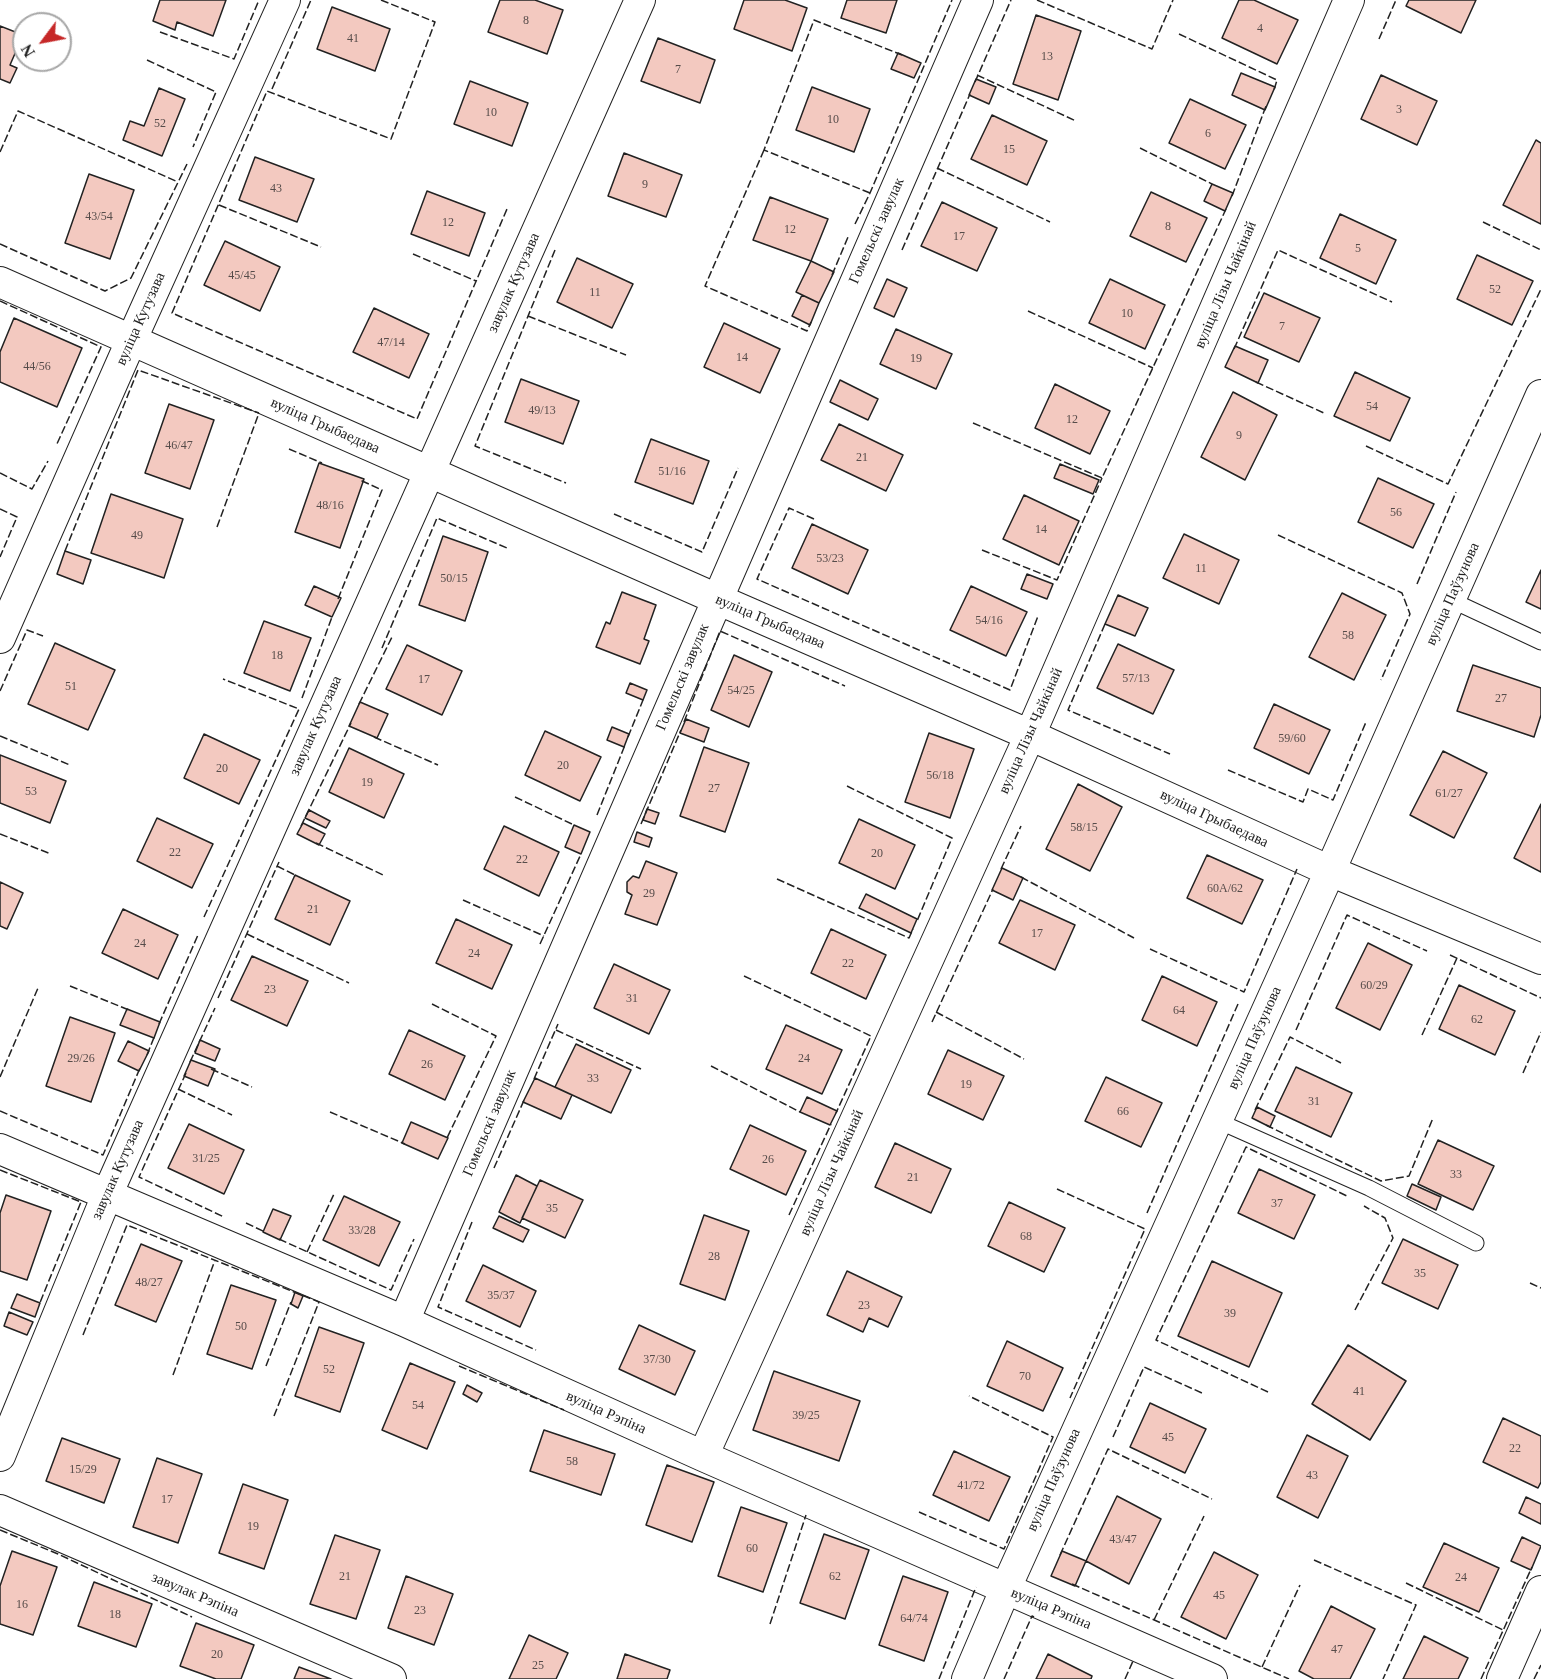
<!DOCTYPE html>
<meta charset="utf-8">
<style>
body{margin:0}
#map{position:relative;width:1541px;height:1679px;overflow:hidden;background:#fff;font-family:Georgia,serif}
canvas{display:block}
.north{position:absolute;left:12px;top:12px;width:60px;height:60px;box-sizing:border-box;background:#fff;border:2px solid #a7a7a7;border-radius:50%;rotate:238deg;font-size:16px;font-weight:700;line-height:24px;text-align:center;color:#222}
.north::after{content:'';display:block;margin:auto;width:21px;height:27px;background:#c62828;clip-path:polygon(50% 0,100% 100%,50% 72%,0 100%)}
</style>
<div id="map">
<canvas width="1541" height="1679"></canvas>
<div class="north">N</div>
</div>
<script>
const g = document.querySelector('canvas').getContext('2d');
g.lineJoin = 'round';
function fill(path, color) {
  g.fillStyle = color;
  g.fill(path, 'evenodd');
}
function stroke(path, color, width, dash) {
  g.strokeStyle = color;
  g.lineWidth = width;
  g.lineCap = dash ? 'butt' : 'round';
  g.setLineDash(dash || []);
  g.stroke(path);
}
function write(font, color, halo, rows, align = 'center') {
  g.font = font + ' Georgia,serif';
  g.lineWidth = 4.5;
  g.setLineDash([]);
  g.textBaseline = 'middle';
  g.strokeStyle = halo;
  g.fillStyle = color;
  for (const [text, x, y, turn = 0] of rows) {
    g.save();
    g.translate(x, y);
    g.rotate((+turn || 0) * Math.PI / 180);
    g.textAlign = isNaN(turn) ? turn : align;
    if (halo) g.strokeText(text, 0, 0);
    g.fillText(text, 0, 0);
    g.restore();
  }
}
const building = new Path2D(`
 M160 0H226L213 36 177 22 175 30 153 21Z
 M500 0H535L563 10 547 54 488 32Z
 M744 0H785L807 8 792 51 734 29Z
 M847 0H897L886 33 841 18Z
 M1239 0H1254L1298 20 1277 64 1222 38Z
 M1409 0H1476L1461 33 1406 6Z
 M332 7 390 29 375 71 317 49Z
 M1036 15 1081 31 1058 100 1013 84Z
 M0 26 23 35 10 65 17 68 10 83 0 79Z
 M658 38 715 60 700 103 641 81Z
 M898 53 921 63 914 78 891 69Z
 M1241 73 1275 87 1265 110 1232 95Z
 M1381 75 1437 101 1417 145 1361 119Z
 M976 79 996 87 989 104 969 95Z
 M470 81 528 103 512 146 454 124Z
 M812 87 870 109 854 152 796 130Z
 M159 88 185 99 162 156 123 140 130 121 144 126Z
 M1190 99 1246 125 1225 169 1169 143Z
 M992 115 1047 141 1027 185 971 159Z
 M1536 140 1541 143V224L1503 205Z
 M624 153 682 175 666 217 608 196Z
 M255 157 314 179 297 222 239 200Z
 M89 174 134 190 110 259 65 243Z
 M1212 184 1233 193 1225 211 1204 201Z
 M427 191 485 213 469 256 411 234Z
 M1151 192 1207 218 1186 262 1130 236Z
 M770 197 828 219 811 261 753 240Z
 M942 202 997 228 977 271 921 246Z
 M1340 214 1396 240 1376 284 1320 258Z
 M225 241 280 267 260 311 204 285Z
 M1477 255 1533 281 1512 325 1457 299Z
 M577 258 633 284 612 328 557 302Z
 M811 261 834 272 819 303 796 292Z
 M887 279 907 288 894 317 874 308Z
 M1110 279 1165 305 1145 349 1089 323Z
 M1264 293 1320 318 1299 362 1244 337Z
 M802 295 819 303 810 325 792 316Z
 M374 308 429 334 409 378 353 352Z
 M14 318 82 348 57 407 0 382V352Z
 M724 323 780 349 760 393 704 367Z
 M896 329 952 354 936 389 880 364Z
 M1235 346 1268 360 1258 383 1225 367Z
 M1355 372 1410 398 1390 441 1334 416Z
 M521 379 579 401 563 444 505 422Z
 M840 380 878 399 868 420 830 402Z
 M1055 384 1110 411 1090 454 1035 428Z
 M1233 392 1277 415 1245 480 1201 457Z
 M169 404 214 420 190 489 145 473Z
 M839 424 903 455 886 491 821 460Z
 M651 439 709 461 693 504 635 482Z
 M319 463 364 479 340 548 295 532Z
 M1060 464 1099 480 1093 494 1054 478Z
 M1378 478 1434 504 1413 548 1358 522Z
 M111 494 183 519 164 578 91 553Z
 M1024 495 1079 521 1059 565 1003 539Z
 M812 524 868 550 848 594 792 568Z
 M1184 534 1239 560 1219 604 1163 578Z
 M443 536 488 552 465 621 419 605Z
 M65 551 91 560 83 584 57 574Z
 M1541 570V609L1526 602Z
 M1027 574 1053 584 1047 599 1021 589Z
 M314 586 341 598 332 617 305 605Z
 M971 586 1027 612 1006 656 950 630Z
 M622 592 656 605 644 639 649 641 640 664 596 647 606 622 610 624Z
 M1342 593 1386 615 1354 680 1309 657Z
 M1118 595 1148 608 1135 636 1105 624Z
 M264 621 311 638 290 691 244 673Z
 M55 643 115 670 88 730 28 704Z
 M1118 644 1174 670 1153 714 1097 688Z
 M407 645 462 671 442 715 386 689Z
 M734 655 772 672 749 727 711 710Z
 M1473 665 1541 688V715L1534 737 1457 711Z
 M630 683 647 690 643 700 626 693Z
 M360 702 388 714 377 738 349 726Z
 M1274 704 1330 730 1309 774 1254 748Z
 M686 719 709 728 704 742 680 733Z
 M612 727 629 734 624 747 607 740Z
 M545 731 601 757 580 801 525 775Z
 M929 733 974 749 950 818 905 802Z
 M204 734 260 760 239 804 184 778Z
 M704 747 749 763 725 832 680 816Z
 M349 748 404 774 384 818 329 792Z
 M1443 751 1487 773 1454 838 1410 815Z
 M0 755 66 781 50 823 0 803Z
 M1078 784 1122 807 1090 871 1046 849Z
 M1541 804V872L1514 858Z
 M647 809 659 813 655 824 643 820Z
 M309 810 330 821 326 828 305 818Z
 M157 818 213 844 192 888 137 861Z
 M859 819 915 845 895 889 839 863Z
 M303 823 325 834 319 845 297 834Z
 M574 825 590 832 581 854 565 847Z
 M504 826 559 852 539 896 484 869Z
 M637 832 652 838 649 847 634 842Z
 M1207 855 1263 880 1242 924 1187 898Z
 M646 861 677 873 657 925 625 914 632 895 627 892V882L633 876 639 878Z
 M1002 868 1023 878 1013 900 992 890Z
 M295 875 350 901 330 945 275 919Z
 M0 882 23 893 7 929 0 926Z
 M866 894 917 919 911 933 859 908Z
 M1020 900 1075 925 1055 970 999 943Z
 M123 909 178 935 158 979 102 953Z
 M456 919 512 945 492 989 436 963Z
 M831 929 886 955 866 999 811 973Z
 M1368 943 1412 965 1380 1030 1336 1008Z
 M252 956 308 981 287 1026 231 1000Z
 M614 964 670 990 649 1034 594 1008Z
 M1162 976 1217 1002 1197 1046 1142 1020Z
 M1459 985 1515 1011 1495 1055 1439 1029Z
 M127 1009 160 1022 154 1038 120 1025Z
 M70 1017 115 1033 91 1102 46 1086Z
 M786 1025 842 1050 822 1094 766 1069Z
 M409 1030 465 1056 445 1100 389 1074Z
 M200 1040 220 1049 215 1061 195 1053Z
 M128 1041 149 1051 139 1071 118 1061Z
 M576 1044 631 1070 611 1113 555 1087Z
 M948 1050 1004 1076 983 1120 928 1094Z
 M191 1060 215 1069 208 1086 184 1076Z
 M1296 1067 1352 1093 1331 1137 1275 1111Z
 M1106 1077 1162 1103 1141 1147 1085 1121Z
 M535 1078 572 1095 561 1119 523 1102Z
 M807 1097 837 1111 830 1125 800 1112Z
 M1257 1107 1275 1116 1270 1127 1252 1118Z
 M411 1122 448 1138 438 1159 402 1143Z
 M189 1124 244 1150 224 1194 168 1168Z
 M750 1125 806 1151 786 1195 730 1169Z
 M1438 1140 1494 1166 1473 1210 1418 1184Z
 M895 1143 951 1169 931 1213 875 1187Z
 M1259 1169 1315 1195 1294 1239 1238 1213Z
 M516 1175 537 1186 520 1223 499 1212Z
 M540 1180 583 1200 565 1238 522 1218Z
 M1412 1184 1441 1197 1436 1210 1407 1196Z
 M6 1195 51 1211 27 1280 0 1271V1213Z
 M344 1196 400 1222 379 1266 323 1240Z
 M1009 1202 1065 1228 1044 1272 988 1246Z
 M273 1209 291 1216 280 1240 263 1232Z
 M704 1215 749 1231 725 1300 680 1284Z
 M499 1216 529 1230 523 1242 493 1228Z
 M1403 1239 1458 1265 1438 1309 1382 1283Z
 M141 1244 182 1261 156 1322 115 1305Z
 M1212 1261 1282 1293 1249 1367 1178 1336Z
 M483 1265 536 1291 520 1327 466 1301Z
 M847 1271 902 1297 888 1327 869 1318 863 1332 827 1315Z
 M231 1285 276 1300 252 1369 207 1354Z
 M295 1292 303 1296 298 1308 291 1304Z
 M17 1294 40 1303 35 1317 11 1308Z
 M9 1312 33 1322 27 1335 4 1326Z
 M639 1325 695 1351 675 1395 619 1369Z
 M319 1327 364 1343 340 1412 295 1396Z
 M1007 1341 1063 1368 1043 1411 987 1386Z
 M1348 1345 1406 1381 1370 1440 1312 1404Z
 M410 1363 455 1382 427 1449 382 1430Z
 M774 1371 860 1401 839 1461 753 1430Z
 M467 1385 482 1393 477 1402 463 1394Z
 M1150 1403 1206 1429 1185 1473 1130 1447Z
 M1503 1418 1541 1436V1482L1538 1488 1483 1462Z
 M544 1430 615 1454 601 1495 530 1471Z
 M1307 1435 1348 1456 1318 1518 1277 1497Z
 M62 1438 120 1459 104 1503 46 1481Z
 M954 1451 1010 1477 989 1521 933 1495Z
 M157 1458 202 1474 178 1543 133 1527Z
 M667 1465 714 1482 692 1542 646 1525Z
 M243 1484 288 1500 264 1569 219 1553Z
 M1117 1496 1161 1519 1129 1584 1086 1561Z
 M1526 1497 1541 1504V1524L1519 1513Z
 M741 1507 787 1523 763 1592 718 1576Z
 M824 1534 869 1550 845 1619 800 1603Z
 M335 1535 380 1550 356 1619 310 1604Z
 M1522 1537 1541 1546 1531 1570 1511 1561Z
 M1444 1543 1499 1568 1479 1612 1423 1587Z
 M12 1551 57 1567 33 1635 0 1624V1586Z
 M1062 1551 1086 1561 1075 1586 1051 1576Z
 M1214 1552 1258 1575 1226 1639 1181 1617Z
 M406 1576 453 1594 434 1645 388 1628Z
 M903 1576 948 1592 924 1661 879 1645Z
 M94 1582 152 1604 136 1647 78 1626Z
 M1331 1606 1375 1629 1350 1679H1314L1299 1671Z
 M196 1623 254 1645 241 1679H216L180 1666Z
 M529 1635 568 1653 556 1679H509Z
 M1424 1636 1468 1658 1458 1679H1403Z
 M625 1654 670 1670 667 1679H617Z
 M1048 1654 1092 1676 1091 1679H1036Z
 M299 1667 331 1679H294Z`);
fill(building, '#f3c9c0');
stroke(building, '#222', 1.5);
const lane = new Path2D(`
 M1451 600 1541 642
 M1218 1121 1369 1188 1476 1243`);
const street = new Path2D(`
 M0 282 717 599 1030 735 1330 871 1541 959
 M0 638 131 341 285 0
 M0 1149 404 1321 703 1456 1212 1679
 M404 1321 978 0
 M0 1456 107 1195 640 0
 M703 1456 1030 735 1349 0
 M0 1510 391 1679
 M967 1679 1005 1590 1330 871 1541 395
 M1502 1679 1541 1591`);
stroke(lane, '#222', 17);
stroke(street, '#222', 32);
stroke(lane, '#fff', 15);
stroke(street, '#fff', 30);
stroke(new Path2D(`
 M381 0 435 22 391 139 267 91 172 313 417 419 507 209
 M1037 0 1152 49 1173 0
 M160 32 234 59 259 0
 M1179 34 1277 80 1274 90
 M1379 39 1396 0
 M147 60 216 92 193 147
 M977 75 1076 121
 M975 82 1011 0
 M272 89 311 0
 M1140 148 1212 184
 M764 150 705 286 807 331 811 322
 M0 152 18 111 178 182
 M937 168 1050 222
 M870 193 764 150 814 20 902 55
 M1232 196 1266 106
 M219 205 321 247
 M1483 222 1541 250
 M855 224 870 193 952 0
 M0 244 105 291 131 278 187 164
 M555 250 475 446 566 483
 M902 250 970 94
 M413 254 476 281
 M832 275 848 237
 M0 301 101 347 56 446
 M1028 311 1153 368
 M528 316 626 355
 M1234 349 1278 250 1392 302
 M1256 382 1324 413
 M973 423 1102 478 1226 209
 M1366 446 1448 484 1541 289
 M289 449 322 463
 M0 473 32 489 48 461
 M0 509 17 517 0 557
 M614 514 702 552 738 468
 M814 519 789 508 757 579 1010 690 1038 616
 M217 527 259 413
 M1278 535 1402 593 1410 614 1381 680
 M982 550 1057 580 1102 478
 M65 551 138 370 259 413
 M1417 584 1456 492
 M338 599 382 490 360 480
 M1105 624 1068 710 1170 754
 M382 648 437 518 507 548
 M0 691 27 630 43 636
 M302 698 332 617
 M359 704 392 637
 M684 722 720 631 845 686
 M0 736 70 765
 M374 737 438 765
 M628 737 643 700
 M1228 770 1303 802 1308 789 1333 800 1366 722
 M847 786 952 838 917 921
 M515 797 574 825
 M597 815 625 745
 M641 824 681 730
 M301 826 351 723
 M0 834 51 854
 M316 843 383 875
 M277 866 295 875
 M1001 869 1021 826
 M1021 877 1134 938
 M777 879 909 938 913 929
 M463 900 544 936
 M204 917 299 709 223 679
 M247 934 349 983
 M540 944 581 854
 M1150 949 1244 992 1297 869
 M1450 955 1541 998
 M744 976 871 1036 836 1113
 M70 986 129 1010
 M218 998 279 862
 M432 1004 496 1036 446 1140
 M936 1012 1024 1059
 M932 1022 993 889
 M159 1024 198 935
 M556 1030 641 1069
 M1296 1030 1347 915 1427 951
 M1422 1035 1457 958
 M147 1055 155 1035
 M190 1062 215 1008
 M711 1066 800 1112
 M211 1069 252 1087
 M186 1073 139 1177 224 1217
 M1523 1073 1541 1032
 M0 1077 38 988
 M534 1079 558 1024
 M178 1089 232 1115
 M1255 1110 1290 1037 1341 1063
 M0 1111 103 1155 140 1068
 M330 1112 405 1144
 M1266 1125 1381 1181 1409 1176 1433 1118
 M494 1168 525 1098
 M0 1170 81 1202 39 1305
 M1057 1189 1145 1229 1070 1398
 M1147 1213 1238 1004
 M789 1215 831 1124
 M472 1222 438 1307 536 1350
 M246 1223 265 1232
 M279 1239 391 1290 414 1239
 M307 1252 334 1194
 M1530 1283 1541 1288
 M1355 1310 1393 1238 1385 1218 1364 1206
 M83 1335 127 1225 319 1302 274 1416
 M266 1366 291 1302
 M459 1366 564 1410
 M173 1375 215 1260
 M1268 1392 1156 1340 1246 1147 1349 1197
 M1113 1437 1144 1367 1202 1393
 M919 1512 1004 1549 1053 1437 969 1396
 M0 1530 58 1554 192 1617
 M1060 1555 1108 1449 1212 1499
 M1314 1560 1416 1605 1383 1679
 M1406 1583 1503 1630
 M1072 1584 1289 1679
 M1154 1620 1204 1516
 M770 1624 806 1515
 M1262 1667 1300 1585
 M939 1679 976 1587
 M1004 1679 1032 1616 1034 1617
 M1125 1679 1133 1661
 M1481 1679 1532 1567
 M1534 1679 1541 1665`), '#222', 1.5, [8, 3]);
write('12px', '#564c4a', null, [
 ["8",526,21],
 ["4",1260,29],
 ["41",353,39],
 ["13",1047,57],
 ["7",678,70],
 ["3",1399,110],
 ["10",491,113],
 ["10",833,120],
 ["52",160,124],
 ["6",1208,134],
 ["15",1009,150],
 ["9",645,185],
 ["43",276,189],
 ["43/54",99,217],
 ["12",448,223],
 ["8",1168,227],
 ["12",790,230],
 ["17",959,237],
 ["5",1358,249],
 ["45/45",242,276],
 ["52",1495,290],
 ["11",595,293],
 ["10",1127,314],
 ["7",1282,327],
 ["47/14",391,343],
 ["14",742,358],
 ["19",916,359],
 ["44/56",37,367],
 ["54",1372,407],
 ["49/13",542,411],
 ["12",1072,420],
 ["9",1239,436],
 ["46/47",179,446],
 ["21",862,458],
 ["51/16",672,472],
 ["48/16",330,506],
 ["56",1396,513],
 ["14",1041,530],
 ["49",137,536],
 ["53/23",830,559],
 ["11",1201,569],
 ["50/15",454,579],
 ["54/16",989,621],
 ["58",1348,636],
 ["18",277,656],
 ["57/13",1136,679],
 ["17",424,680],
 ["51",71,687],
 ["54/25",741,691],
 ["27",1501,699],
 ["59/60",1292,739],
 ["20",563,766],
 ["20",222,769],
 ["56/18",940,776],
 ["19",367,783],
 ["27",714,789],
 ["53",31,792],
 ["61/27",1449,794],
 ["58/15",1084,828],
 ["22",175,853],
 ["20",877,854],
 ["22",522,860],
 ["60А/62",1225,889],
 ["29",649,894],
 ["21",313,910],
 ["17",1037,934],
 ["24",140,944],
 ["24",474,954],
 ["22",848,964],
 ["60/29",1374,986],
 ["23",270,990],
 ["31",632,999],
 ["64",1179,1011],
 ["62",1477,1020],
 ["29/26",81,1059],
 ["24",804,1059],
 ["26",427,1065],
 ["33",593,1079],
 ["19",966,1085],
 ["31",1314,1102],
 ["66",1123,1112],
 ["31/25",206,1159],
 ["26",768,1160],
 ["33",1456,1175],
 ["21",913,1178],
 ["37",1277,1204],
 ["35",552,1209],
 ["33/28",362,1231],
 ["68",1026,1237],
 ["28",714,1257],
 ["35",1420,1274],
 ["48/27",149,1283],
 ["35/37",501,1296],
 ["23",864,1306],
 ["39",1230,1314],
 ["50",241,1327],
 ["37/30",657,1360],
 ["52",329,1370],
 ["70",1025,1377],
 ["41",1359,1392],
 ["54",418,1406],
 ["39/25",806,1416],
 ["45",1168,1438],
 ["22",1515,1449],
 ["58",572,1462],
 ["15/29",83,1470],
 ["43",1312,1476],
 ["41/72",971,1486],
 ["17",167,1500],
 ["19",253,1527],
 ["43/47",1123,1540],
 ["60",752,1549],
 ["21",345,1577],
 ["62",835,1577],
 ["24",1461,1578],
 ["45",1219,1596],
 ["16",22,1605],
 ["23",420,1611],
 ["18",115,1615],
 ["64/74",914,1619],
 ["47",1337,1650],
 ["20",217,1655],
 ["25",538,1666]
]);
write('15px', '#222', '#fff', [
 ["Гомельскі завулак",877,231,-66],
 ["завулак Кутузава",514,283,-66],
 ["вуліца Лізы Чайкінай",1226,285,-67],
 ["вуліца Кутузава",141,319,-66],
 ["вуліца Грыбаедава",325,426,24],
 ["вуліца Паўзунова",1453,594,-66],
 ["вуліца Грыбаедава",770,622,23],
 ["Гомельскі завулак",683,677,-67],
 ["завулак Кутузава",316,726,-66],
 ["вуліца Лізы Чайкінай",1031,731,-66],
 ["вуліца Грыбаедава",1214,819,25],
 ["вуліца Паўзунова",1255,1038,-66],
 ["Гомельскі завулак",490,1123,-67],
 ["завулак Кутузава",118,1170,-66],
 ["вуліца Лізы Чайкінай",832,1173,-66],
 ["вуліца Рэпіна",606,1413,24],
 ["вуліца Паўзунова",1054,1480,-66],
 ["завулак Рэпіна",195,1595,23],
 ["вуліца Рэпіна",1051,1609,23]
]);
</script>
